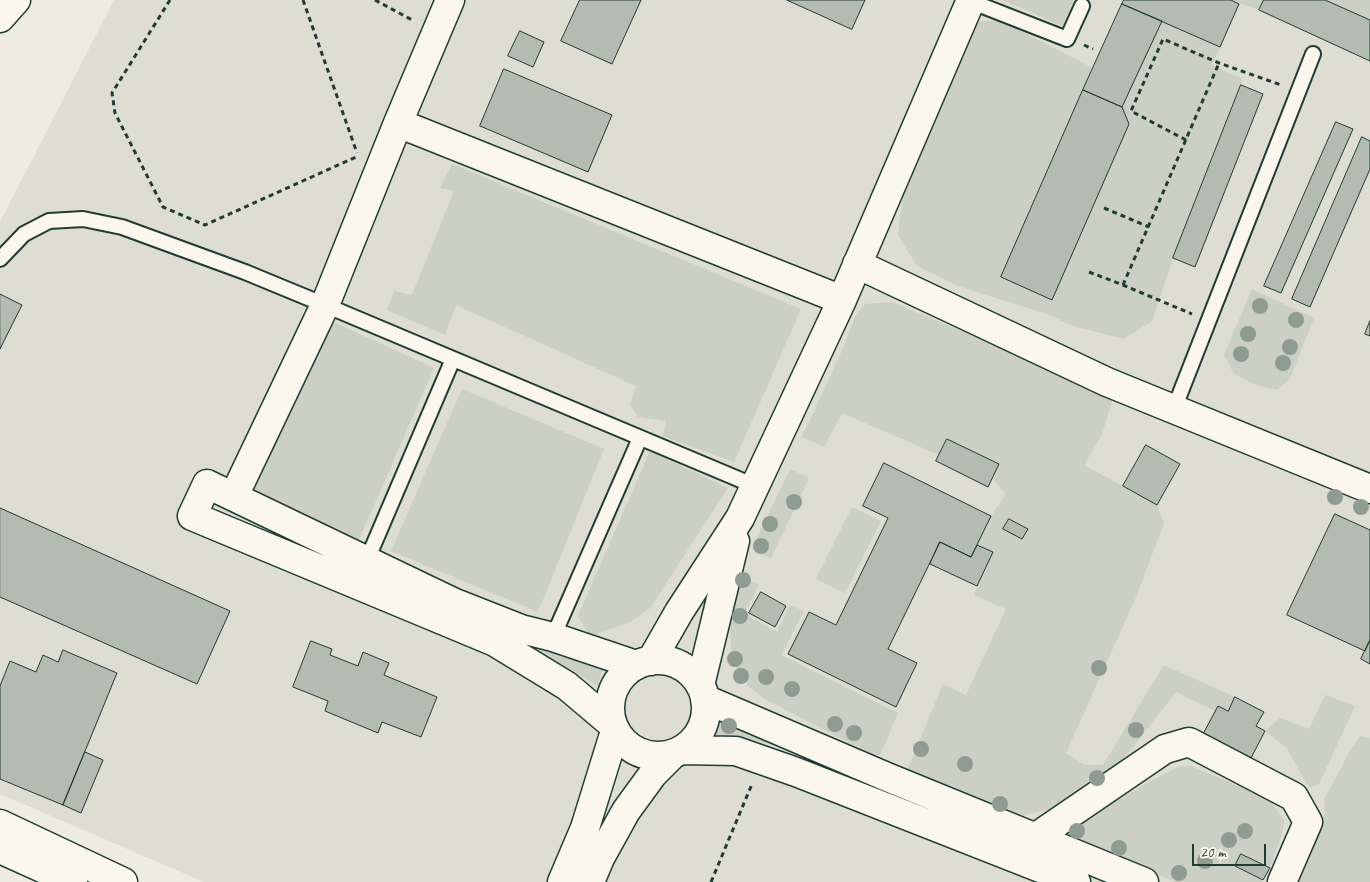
<!DOCTYPE html>
<style>
body{margin:0}
#map{position:relative;width:1370px;height:882px;overflow:hidden;background:#eeece1;font-family:Caveat,sans-serif}
canvas{display:block}
.scale{position:absolute;left:1192px;top:844px;width:74px;height:22px;box-sizing:border-box;border:2px solid #1f3d34;border-top:0;padding-left:6px;font-size:15px;line-height:18px;white-space:nowrap;color:#1f3d34;-webkit-text-stroke:4px #fbf7ec;paint-order:stroke}
</style>
<div id="map">
<canvas width="1370" height="882"></canvas>
<div class="scale">20 m</div>
</div>
<script>
const g = document.querySelector('canvas').getContext('2d');
g.lineJoin = 'round';
function fill(path, color) {
  g.fillStyle = color;
  g.fill(path, 'evenodd');
}
function stroke(path, color, width, dash) {
  g.strokeStyle = color;
  g.lineWidth = width;
  g.lineCap = dash ? 'butt' : 'round';
  g.setLineDash(dash || []);
  g.stroke(path);
}
fill(new Path2D(`
 M114 0H1370V882H204L0 794V222Z`), '#ddddd2');
fill(new Path2D(`
 M1002 0H1074L1062 26Z
 M1231 0H1264L1259 10Z
 M1325 0H1370V20Z
 M979 21H1001L1093 68 1001 277 1051 300 1129 124 1122 107 1162 21 1220 47 1212 65 1242 79 1241 85 1173 258 1152 321 1124 339 1073 326 1047 314 958 286 917 266 898 235 904 186Z
 M452 164 801 309 734 462 663 436 666 421 638 417 630 405 636 386 456 305 445 335 387 310 394 291 412 295 454 191 440 188Z
 M1252 289 1314 318 1290 379 1277 390 1256 385 1234 374 1224 355Z
 M892 302 1057 371 1113 398 1102 434 1084 465 1157 505 1164 523 1136 597 1066 753 1085 765H1103L1164 665 1235 697 1228 711 1218 706 1215 711 1176 692 1114 771 1070 804 1016 817 907 771 943 684 966 695 1006 609 974 595 993 552 977 545 991 516 1006 494 992 478 999 464 947 439 939 455 842 413 824 447 802 437 845 344 855 316 865 304Z
 M329 320 434 368 359 540 253 493Z
 M462 389 604 449 538 612 391 551Z
 M650 451 728 488 650 608 630 622 596 634 589 635 578 616Z
 M790 469 809 478 771 558 752 549Z
 M852 507 881 521 845 593 816 579Z
 M739 574 759 585 744 614 777 632 790 605 804 611 781 655 898 713 880 755 871 754 765 699 749 687 737 671 731 653 730 609Z
 M499 635 533 644 563 655 605 663 597 686 562 664Z
 M1325 695 1355 706 1319 784 1309 788 1287 748 1265 731 1280 718 1309 729Z
 M724 707 868 780 767 743 712 734Z
 M1360 736 1370 738V882H1298L1325 814 1324 800 1350 751Z
 M1179 766H1191L1269 799 1284 820 1282 833 1270 868 1241 854 1235 866 1263 880 1261 882H1176L1061 835 1124 796Z`), '#cbcfc4');
const building = new Path2D(`
 M580 0H641L612 64 561 41Z
 M787 0H865L852 29Z
 M1124 0H1231L1239 4 1220 47 1122 4Z
 M1264 0H1325L1370 20V61L1259 10Z
 M1122 4 1162 21 1122 107 1083 90Z
 M520 31 544 42 533 67 508 56Z
 M504 69 612 115 588 172 480 126Z
 M1241 85 1263 94 1195 267 1173 258Z
 M1083 90 1122 107 1129 124 1052 300 1001 277Z
 M1336 122 1353 129 1281 293 1264 286Z
 M1362 137 1370 141V169L1310 307 1292 299Z
 M0 294 22 305 0 349Z
 M1370 321V336L1365 334Z
 M947 439 999 464 988 487 936 461Z
 M1146 445 1180 464 1157 505 1123 486Z
 M884 463 991 516 971 557 940 542 888 649 917 663 896 707 788 654 809 612 836 625 888 518 863 506Z
 M0 508 230 611 197 684 0 597Z
 M1335 514 1370 530V640L1365 651 1287 615Z
 M1009 519 1028 529 1022 539 1003 529Z
 M940 542 971 557 977 545 993 552 977 586 930 564Z
 M761 592 786 606 775 627 749 613Z
 M1370 640V664L1361 659Z
 M311 641 332 649 330 655 358 666 363 652 389 663 384 675 437 697 421 737 382 722 378 733 325 711 328 701 293 687Z
 M63 650 117 673 63 805 0 779V686L10 661 36 672 43 655 58 662Z
 M1235 697 1264 712 1256 726 1265 731 1251 758 1203 734 1218 706 1228 711Z
 M85 752 103 760 81 813 63 805Z
 M1241 854 1270 868 1263 880 1235 866Z`);
fill(building, '#b4bbb0');
stroke(building, '#1f3d34', 1);
const lane = new Path2D(`
 M970 1 1067 39 1082 6
 M0 259 24 234 49 221 83 219 122 227 245 272 325 305 755 486
 M1174 409 1313 54
 M367 560 453 359
 M553 637 640 438`);
const street = new Path2D(`
 M0 18 16 0
 M398 123 842 300
 M857 264 1107 382 1370 489
 M234 496 325 305 398 123 450 0
 M610 708a48 48 0 1 1 96 0a48 48 0 1 1-96 0Z
 M651 661 679 612 740 518 842 300 971 0
 M700 685 735 541
 M705 699 887 777 1144 882
 M612 724 567 686 495 642 192 516 207 484 455 603 521 629 553 637 636 665
 M683 750 736 751 796 772 1076 882
 M1036 837 1165 749 1189 742 1294 797 1308 822 1282 882
 M562 882 585 828 615 731
 M590 882 600 858 626 811 653 774 673 754`);
const secondary = new Path2D(`
 M0 824 123 882
 M0 849 73 882`);
stroke(lane, '#1f3d34', 18);
stroke(street, '#1f3d34', 31);
stroke(secondary, '#1f3d34', 31);
stroke(new Path2D(`
 M170 0 112 93 115 113 163 207 205 225 356 157
 M303 0 357 153
 M375 0 414 21
 M1084 45 1093 49
 M1186 140 1131 111 1163 39 1219 63 1281 85
 M1104 208 1149 227
 M1089 272 1123 285 1192 314
 M1123 285 1219 63
 M711 882 752 784`), '#1f3d34', 3, [5, 4]);
stroke(lane, '#fbf7ec', 14);
stroke(street, '#fbf7ec', 28);
stroke(secondary, '#fbf7ec', 28);
g.fillStyle = '#8f9c92';
for (const [x, y] of [
 [1260,306],
 [1296,320],
 [1248,334],
 [1290,347],
 [1241,354],
 [1283,363],
 [1335,497],
 [794,502],
 [1361,507],
 [770,524],
 [761,546],
 [743,580],
 [740,616],
 [735,659],
 [1099,668],
 [741,676],
 [766,677],
 [792,689],
 [835,724],
 [729,726],
 [1136,730],
 [854,733],
 [921,749],
 [965,764],
 [1097,778],
 [1000,804],
 [1077,831],
 [1245,831],
 [1229,840],
 [1119,848],
 [1205,861],
 [1179,873]
]) {
  g.beginPath();
  g.arc(x, y, 8, 0, 2 * Math.PI);
  g.fill();
}
</script>
